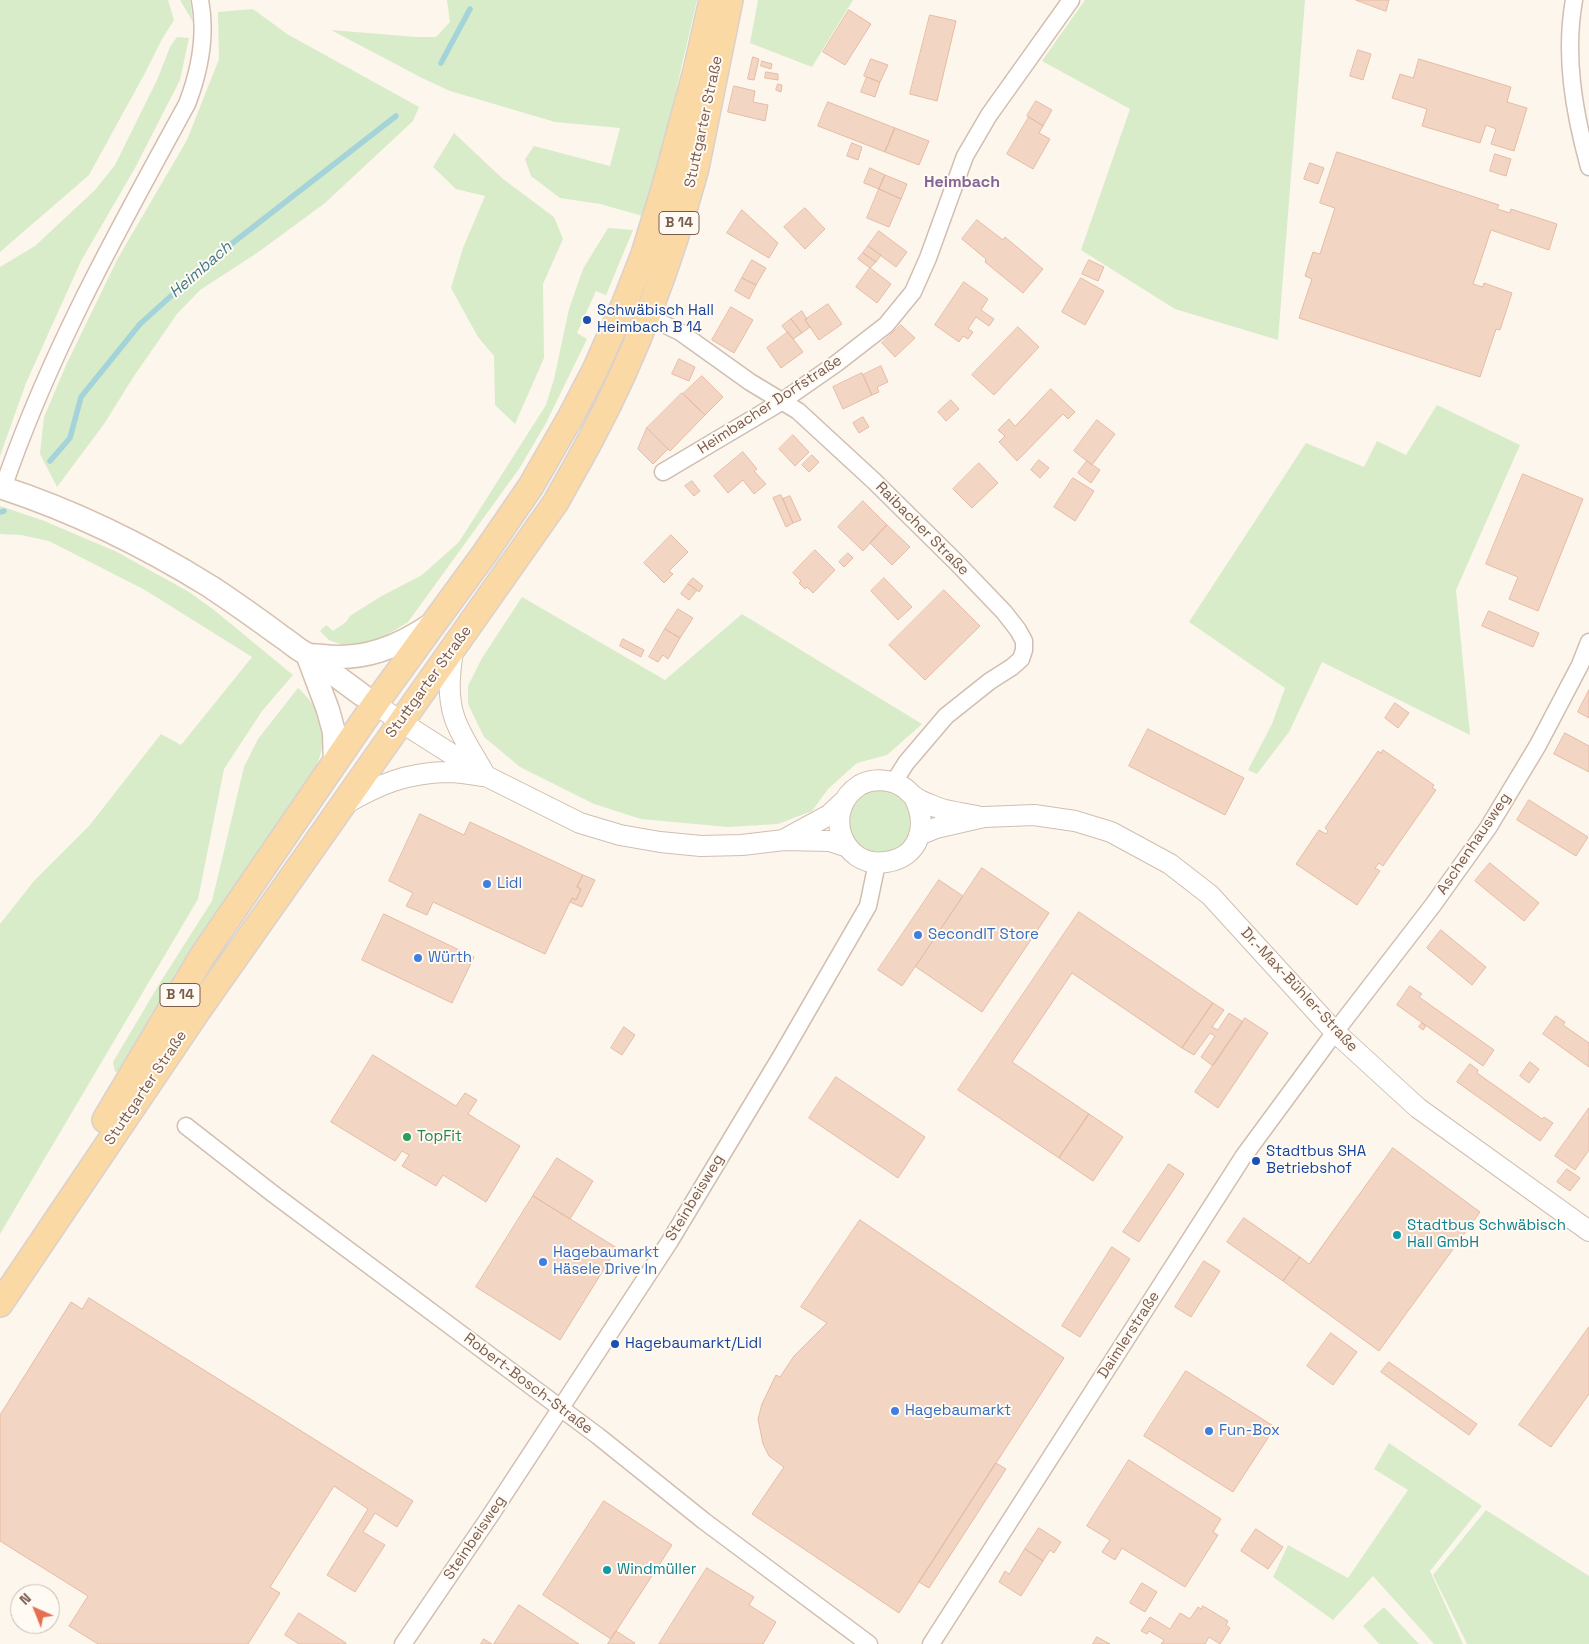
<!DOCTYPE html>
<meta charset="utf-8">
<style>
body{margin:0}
#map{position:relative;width:1589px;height:1644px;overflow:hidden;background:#fdf6ec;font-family:"Space Grotesk",sans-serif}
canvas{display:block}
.north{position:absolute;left:10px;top:1584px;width:50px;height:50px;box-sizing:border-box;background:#fffaf3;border:1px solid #cabbb1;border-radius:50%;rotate:316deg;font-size:14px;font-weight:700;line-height:20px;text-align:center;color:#7a5c4d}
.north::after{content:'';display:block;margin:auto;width:18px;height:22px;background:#e76f51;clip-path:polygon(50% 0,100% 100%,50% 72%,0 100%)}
</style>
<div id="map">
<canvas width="1589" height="1644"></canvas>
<div class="north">N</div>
</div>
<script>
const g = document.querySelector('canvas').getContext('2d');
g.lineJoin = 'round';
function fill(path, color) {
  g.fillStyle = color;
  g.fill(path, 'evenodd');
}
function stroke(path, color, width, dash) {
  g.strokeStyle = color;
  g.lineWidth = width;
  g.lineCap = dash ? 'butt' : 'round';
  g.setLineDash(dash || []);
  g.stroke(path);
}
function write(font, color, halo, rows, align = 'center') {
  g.font = font + ' "Space Grotesk",sans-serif';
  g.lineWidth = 4;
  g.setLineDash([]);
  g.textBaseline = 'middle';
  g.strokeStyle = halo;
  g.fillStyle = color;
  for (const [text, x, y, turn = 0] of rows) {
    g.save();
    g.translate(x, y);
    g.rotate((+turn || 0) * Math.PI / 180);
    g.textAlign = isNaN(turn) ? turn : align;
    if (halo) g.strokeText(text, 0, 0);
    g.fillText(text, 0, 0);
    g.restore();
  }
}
fill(new Path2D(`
 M0 0H168L174 20 162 39 145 73 89 175 0 252Z
 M180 0H190L193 22Z
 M447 0H697L652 194 643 216 600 204 560 198 531 176 525 159 534 146 610 166 620 128 555 122 450 91 422 78 331 30 416 37H436L450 22Z
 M758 0H853L812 67 750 43Z
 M1085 0H1305L1278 340 1175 309 1081 250 1130 109 1042 61Z
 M253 9 287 34 419 107 413 121 325 203 257 253 200 290 177 314 134 376 104 424 57 487 40 454 44 417 67 363 118 258 187 140 219 59 218 12Z
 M177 37 189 38 180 80 135 168 81 261 26 383 0 456V267L35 246 95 190 115 165 157 80 170 47Z
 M454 133 503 179 554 217 563 239 543 284 544 358 515 424 495 405 494 356 478 337 451 288 463 248 485 196 456 189 433 167Z
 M608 228 633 230 606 295 596 291 577 333 587 339 546 423 519 469 408 622 379 640 346 646 329 640 320 631 326 625 333 631 346 622 350 616 380 597 422 575 459 542 546 405 554 379 569 309 583 269Z
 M1437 405 1520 445 1456 590 1470 735 1322 662 1289 732 1257 774 1248 770 1272 724 1285 688 1189 622 1306 443 1364 467 1377 441 1406 455Z
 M0 506 42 520 117 552 189 592 214 610 293 675 262 711 224 769 198 899 0 1234V924L34 881 89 826 161 734 181 745 252 657 145 590 49 541 21 535 0 534Z
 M522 597 665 680 742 614 922 724 887 755 857 763 828 789 812 811 778 824 728 827 641 819 594 804 520 767 484 737 468 704V686L482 658Z
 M298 688C316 704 326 723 322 747 318 772 299 793 285 813 264 843 243 873 223 903 188 957 156 1014 124 1069L115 1072 113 1062 161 981 212 901 244 767 258 739Z
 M878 786 906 798C909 803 912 810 913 816 915 822 910 836 905 841 877 869 833 838 854 803 856 800 857 796 860 794 865 790 872 788 878 786Z
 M1389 1443 1482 1506 1430 1571 1463 1644H1434L1373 1576 1333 1620 1273 1577 1288 1545 1348 1578 1408 1490 1374 1469Z
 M1486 1510 1589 1576V1644H1467L1433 1575Z
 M1384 1607 1419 1644H1379L1363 1626Z`), '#d8ecc9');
stroke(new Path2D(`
 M441 63 470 9
 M50 461 70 438 81 397 140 324 212 259 396 116
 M0 512 4 511`), '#a5d3da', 5.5);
const building = new Path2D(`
 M1356 0H1389L1386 11Z
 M849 10 871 24 845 65 823 52Z
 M930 15 956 21 937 101 910 94Z
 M1358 50 1371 54 1363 80 1350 76Z
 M753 57 759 59 754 80 748 79Z
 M871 59 888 65 880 82 864 76Z
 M1419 59 1511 87 1507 102 1527 108 1514 151 1491 144 1496 129 1486 125 1480 143 1422 126 1427 109 1392 98 1400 74 1413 78Z
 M762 61 772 64 771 69 761 66Z
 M766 72 778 74V80L765 78Z
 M867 77 880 82 875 97 861 92Z
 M778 84 782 85 781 92 776 90Z
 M734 86 755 91 753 102 768 105 765 121 728 112Z
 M1036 101 1052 110 1043 126 1027 116Z
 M828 102 895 128 885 152 818 126Z
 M1029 117 1043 126 1039 133 1050 139 1033 169 1007 154Z
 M895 128 929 141 919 165 885 152Z
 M852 143 862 147 858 160 847 156Z
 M1337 152 1499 205 1497 209 1510 213 1511 209 1557 224 1549 250 1491 230 1473 284 1483 287 1484 283 1512 293 1500 330 1496 329 1480 377 1299 318 1312 279 1305 276 1313 252 1320 254 1335 208 1320 203Z
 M1495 154 1511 159 1506 176 1490 171Z
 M1310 163 1324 168 1318 184 1304 179Z
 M870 168 885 175 879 189 864 183Z
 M885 175 907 184 901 199 879 189Z
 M879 189 901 199 889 227 867 218Z
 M805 208 825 229 805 249 784 227Z
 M742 210 778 243 769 258 727 233Z
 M977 220 1003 240 1005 237 1043 269 1023 293 985 262 986 259 962 239Z
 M879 231 907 252 896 267 868 246Z
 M868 246 881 255 876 262 863 253Z
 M863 253 876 262 870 268 858 259Z
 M752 260 766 268 756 285 742 278Z
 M1089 260 1104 267 1098 281 1082 274Z
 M870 268 891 284 877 303 856 287Z
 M742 278 756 285 749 299 735 291Z
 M1081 278 1104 291 1085 325 1062 312Z
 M964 282 988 299 981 310 994 319 989 326 976 317 968 329 973 332 968 339 963 336 959 342 935 325Z
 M828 304 842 324 819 340 805 320Z
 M731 307 753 320 734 353 712 340Z
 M802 311 807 319 805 320 810 327 802 333 791 319Z
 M791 319 802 333 793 339 782 326Z
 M901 325 915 338 895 357 882 343Z
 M1018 327 1039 347 994 395 972 375Z
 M788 332 803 352 781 368 767 348Z
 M679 359 695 367 689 381 672 374Z
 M881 366 888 382 877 387 879 392 872 395 863 375Z
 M862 373 872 395 843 409 833 387Z
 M702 376 723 397 705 415 683 394Z
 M1051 389 1075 412 1068 419 1063 414 1017 461 999 442 1005 436 998 430 1009 419 1015 426Z
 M682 393 705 415 670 451 647 428Z
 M951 400 959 409 946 421 938 412Z
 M863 417 869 427 859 433 853 423Z
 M1097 420 1115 434 1092 465 1074 451Z
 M647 428 668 449 653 464 638 449Z
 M793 435 809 452 795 466 779 449Z
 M743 452 757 469 754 471 766 484 754 494 743 480 728 493 714 476Z
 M812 455 819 462 809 472 802 465Z
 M1039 460 1049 468 1040 478 1031 470Z
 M1087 461 1100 470 1091 483 1078 473Z
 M979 463 998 483 972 508 953 489Z
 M1523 474 1583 499 1538 611 1509 599 1518 577 1486 564Z
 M1073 478 1094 491 1075 521 1054 507Z
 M692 481 700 491 694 496 685 486Z
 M781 495 793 523 786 527 773 498Z
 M790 496 801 520 793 523 783 499Z
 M863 501 887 525 863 551 838 527Z
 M887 525 910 547 892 565 870 543Z
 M671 535 688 552 669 571 673 574 664 583 644 563Z
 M815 550 835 570 813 593 807 587 805 589 799 583 801 581 793 573Z
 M848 553 853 558 844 567 839 562Z
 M693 578 703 586 699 592 688 584Z
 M884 578 912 607 898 620 871 591Z
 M688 584 697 590 689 600 681 594Z
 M944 590 980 626 925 680 889 645Z
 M678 609 693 618 680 638 665 629Z
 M1489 611 1539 633 1533 647 1482 626Z
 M665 629 680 638 668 659 663 655 658 662 649 657Z
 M623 639 644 650 641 657 620 646Z
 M1589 690V718L1578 712Z
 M1395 703 1409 713 1398 728 1385 718Z
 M1148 729 1244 778 1225 815 1129 766Z
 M1565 733 1589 746V772L1554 754Z
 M1383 750 1434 785 1432 788 1436 790 1383 866 1379 863 1375 868 1380 871 1357 905 1296 864 1319 830 1326 834 1328 831 1325 828 1378 751 1381 753Z
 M1529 800 1588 837 1576 856 1517 820Z
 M420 814 464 835 470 822 583 875 577 887 581 889 576 900 572 898 545 954 433 902 427 915 406 906 413 893 389 881Z
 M1490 863 1539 903 1524 921 1475 881Z
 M982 868 1049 913 982 1012 916 967Z
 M583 875 595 880 582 907 570 902 572 898 576 900 581 889 577 887Z
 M939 880 963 896 902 986 878 970Z
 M1079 912 1213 1003 1182 1048 1072 973 1012 1062 1089 1114 1059 1158 958 1090Z
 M384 914 474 957 452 1003 362 960Z
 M1441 930 1486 967 1472 985 1427 948Z
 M1410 986 1422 994 1419 997 1494 1050 1483 1066 1397 1005Z
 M1213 1003 1224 1010 1212 1027 1218 1030 1229 1013 1243 1022 1213 1066 1201 1057 1215 1036 1210 1033 1194 1055 1182 1048Z
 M1556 1016 1565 1022 1563 1025 1589 1043V1067L1543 1034Z
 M1245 1018 1268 1033 1218 1108 1195 1092Z
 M1422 1023 1426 1026 1423 1030 1419 1027Z
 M624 1027 635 1035 622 1055 611 1048Z
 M373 1055 456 1106 465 1093 477 1100 468 1114 520 1146 486 1202 443 1175 436 1186 402 1166 409 1155 402 1151 395 1161 331 1122Z
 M1530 1062 1539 1069 1529 1083 1520 1076Z
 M1470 1064 1478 1070 1477 1073 1542 1119 1544 1117 1553 1123 1540 1141 1457 1082Z
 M836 1077 925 1137 898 1178 809 1118Z
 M1589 1108V1150L1575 1170 1555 1156Z
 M1089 1114 1123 1137 1093 1181 1059 1158Z
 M1393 1148 1480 1212 1379 1351 1283 1281 1300 1257 1309 1264Z
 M557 1158 593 1181 570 1219 533 1196Z
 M1169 1164 1184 1174 1139 1242 1123 1232Z
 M1567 1169 1580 1178 1570 1191 1557 1182Z
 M533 1196 617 1248 560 1340 476 1287Z
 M1244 1218 1300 1257 1283 1281 1227 1242Z
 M860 1220 1064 1358 899 1613 752 1514 784 1467 769 1456 763 1444 758 1419 762 1404 776 1375 780 1377 794 1356 827 1323 801 1307Z
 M1112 1247 1130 1259 1080 1337 1062 1326Z
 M1204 1261 1220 1271 1191 1317 1175 1307Z
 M89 1298 413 1501 397 1527 375 1513 363 1532 385 1545 355 1592 327 1575 368 1509 334 1486 270 1587 280 1593 248 1644H98L69 1626 88 1596 0 1541V1415L71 1302 82 1309Z
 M1589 1327V1394L1551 1447 1519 1425Z
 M1331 1333 1357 1352 1333 1385 1307 1366Z
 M1389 1362 1477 1424 1469 1435 1381 1372Z
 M1186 1371 1275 1427 1233 1492 1144 1436Z
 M1129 1460 1221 1519 1213 1532 1218 1535 1185 1587 1122 1548 1115 1560 1102 1552 1110 1540 1087 1526Z
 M996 1463 1006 1469 929 1588 919 1582Z
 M604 1501 672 1545 611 1639 543 1595Z
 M1039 1528 1061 1542 1054 1553 1050 1550 1043 1561 1025 1549Z
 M1256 1529 1283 1547 1268 1569 1241 1551Z
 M1025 1549 1043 1561 1021 1596 999 1582 1005 1571 1009 1574Z
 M707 1568 754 1597 749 1605 776 1622 763 1644H659Z
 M1142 1583 1157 1592 1145 1612 1130 1603Z
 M519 1605 579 1644H494Z
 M1203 1606 1228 1621 1226 1625 1230 1628 1220 1644 1209 1637 1205 1644H1161L1164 1640 1149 1631 1147 1634 1141 1631 1150 1617 1170 1629 1180 1613 1190 1619 1198 1607 1201 1609Z
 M299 1613 346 1643V1644H299L285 1635Z
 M616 1631 635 1643 634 1644H608Z
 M1097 1637 1110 1644H1093Z
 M484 1639 492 1644H481Z`);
fill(building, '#f3d5c3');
stroke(building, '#e6bba3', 1);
const minor = new Path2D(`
 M1574 0C1564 56 1574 112 1589 167
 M647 316 680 332 750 382 798 411 874 481 956 562 1004 612 1018 630 1024 641V650L1021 659 1012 667 990 681 946 716 906 763 894 782
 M663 472 781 402 837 363 886 325 913 292 928 258 965 156 989 115 1071 0
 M3 488C50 351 118 230 187 104 200 70 207 36 200 0
 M186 1126 272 1193 598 1436 704 1521 869 1644
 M403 1644 492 1513 670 1241 783 1053 868 906 877 863
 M931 1644 1243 1157 1335 1032 1433 905 1488 828 1538 745 1580 665 1589 642`);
const tertiary = new Path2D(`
 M453 650C450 671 447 694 454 716 459 734 476 758 485 775
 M364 696 401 722 486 776 580 823 620 835 660 842 701 846 742 845 784 840 830 841 848 847
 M914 797C928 824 921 857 886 862 841 869 821 809 860 785 873 778 891 779 903 787 908 790 911 795 915 797 920 801 929 804 936 807 948 812 963 813 977 816
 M345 804C380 784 406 773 447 772 458 772 471 774 482 776
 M919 835 936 828 984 817 1034 815 1075 821 1111 832 1170 864 1210 895 1335 1032 1418 1108 1589 1231
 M785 839 829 815 844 801`);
const secondary = new Path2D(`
 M0 487C74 511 145 546 211 587 235 603 259 620 282 637 290 642 299 651 307 654 311 656 318 655 322 656 364 661 398 647 432 624
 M307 654 328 710 334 732 335 763
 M320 664 362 695`);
const primary = new Path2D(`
 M105 1120 203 955 375 704 485 553 531 486 570 418 595 370 624 305 644 254 665 186 696 71 712 0
 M0 1304 197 1012 556 502C568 480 581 458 593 435 637 352 671 260 696 168L730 0`);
stroke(minor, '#d1beb0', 19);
stroke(tertiary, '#d1beb0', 22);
stroke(secondary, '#d6c0b0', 25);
stroke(primary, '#dad1cd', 28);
stroke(minor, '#fff', 16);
stroke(tertiary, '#fff', 20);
stroke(secondary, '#fff', 22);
stroke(primary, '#fbd9a5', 25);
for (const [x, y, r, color] of [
 [587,320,5,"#1a4fb4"],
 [487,884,5,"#3f7fe0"],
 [918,935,5,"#3f7fe0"],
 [418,958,5,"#3f7fe0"],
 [407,1137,5,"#2e9e5b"],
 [1256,1161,5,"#1a4fb4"],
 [1397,1235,5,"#0f9aa8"],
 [543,1262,5,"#3f7fe0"],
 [615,1344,5,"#1a4fb4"],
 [895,1411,5,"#3f7fe0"],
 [1209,1431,5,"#3f7fe0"],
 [607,1570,5,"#0f9aa8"]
]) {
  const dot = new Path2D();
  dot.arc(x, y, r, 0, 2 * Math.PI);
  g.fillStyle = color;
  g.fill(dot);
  stroke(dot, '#fffaf3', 2);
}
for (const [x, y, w] of [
 [679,223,40],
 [180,995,40]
]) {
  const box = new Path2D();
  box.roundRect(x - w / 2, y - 11.5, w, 23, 4);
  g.fillStyle = '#fffaf3';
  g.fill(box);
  stroke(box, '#7a5c4d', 1);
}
write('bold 14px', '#7a5c4d', null, [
 ["B 14",679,223],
 ["B 14",180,995]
]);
write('15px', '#7a5c4d', '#fffaf3', [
 ["Stuttgarter Straße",704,122,-78],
 ["Heimbacher Dorfstraße",770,405,-33],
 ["Raibacher Straße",922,529,45],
 ["Stuttgarter Straße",429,682,-54],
 ["Aschenhausweg",1474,844,-56],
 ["Dr.-Max-Bühler-Straße",1299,990,47],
 ["Stuttgarter Straße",146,1088,-56],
 ["Steinbeisweg",695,1198,-59],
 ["Daimlerstraße",1129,1335,-57],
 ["Robert-Bosch-Straße",528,1384,37],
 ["Steinbeisweg",475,1538,-56]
]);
write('15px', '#164399', '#fffaf3', [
 ["Schwäbisch Hall",597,311],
 ["Heimbach B 14",597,328],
 ["Stadtbus SHA",1266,1152],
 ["Betriebshof",1266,1169],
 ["Hagebaumarkt/Lidl",625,1344]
], 'left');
write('15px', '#366cbe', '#fffaf3', [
 ["Lidl",497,884],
 ["SecondIT Store",928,935],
 ["Würth",428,958],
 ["Hagebaumarkt",553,1253],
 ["Häsele Drive In",553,1270],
 ["Hagebaumarkt",905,1411],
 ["Fun-Box",1219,1431]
], 'left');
write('15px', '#27864d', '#fffaf3', [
 ["TopFit",417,1137]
], 'left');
write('15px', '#0d838f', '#fffaf3', [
 ["Stadtbus Schwäbisch",1407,1226],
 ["Hall GmbH",1407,1243],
 ["Windmüller",617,1570]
], 'left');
write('bold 16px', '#846695', '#fffaf3', [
 ["Heimbach",962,183]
]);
write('italic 16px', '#437c86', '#fffaf3', [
 ["Heimbach",201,270,-41]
]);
</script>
